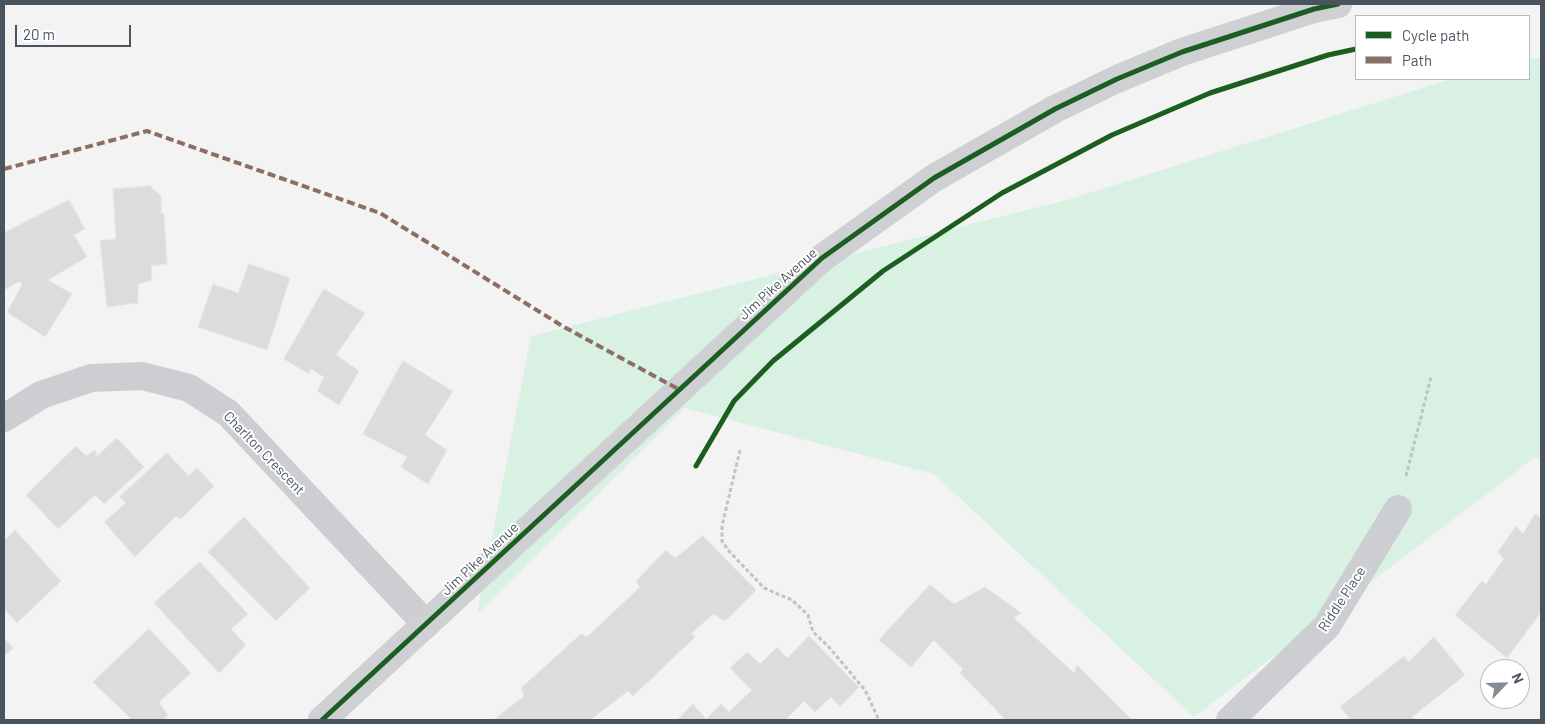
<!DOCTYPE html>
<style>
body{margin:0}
#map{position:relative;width:1545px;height:724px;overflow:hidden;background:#f3f3f3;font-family:Barlow,sans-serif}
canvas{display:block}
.frame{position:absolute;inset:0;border:5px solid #4a545f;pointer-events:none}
.legend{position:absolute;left:1355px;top:15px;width:175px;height:65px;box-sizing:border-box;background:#fff;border:1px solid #b7bbbf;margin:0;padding:6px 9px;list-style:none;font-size:15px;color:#4a545f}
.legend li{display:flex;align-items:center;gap:10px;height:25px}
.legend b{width:25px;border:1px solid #b7bbbf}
.north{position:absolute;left:1480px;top:659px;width:50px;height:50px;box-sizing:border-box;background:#fff;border:1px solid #b7bbbf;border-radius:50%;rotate:66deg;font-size:14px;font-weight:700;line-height:20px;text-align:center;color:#4a545f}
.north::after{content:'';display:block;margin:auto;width:18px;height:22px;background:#858c93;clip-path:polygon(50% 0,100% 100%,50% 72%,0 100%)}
.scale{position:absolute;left:15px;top:25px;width:116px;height:22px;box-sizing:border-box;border:2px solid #4a545f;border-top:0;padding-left:6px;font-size:15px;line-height:18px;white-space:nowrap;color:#4a545f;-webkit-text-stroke:4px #fff;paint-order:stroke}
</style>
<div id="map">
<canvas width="1545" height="724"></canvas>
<div class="frame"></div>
<ul class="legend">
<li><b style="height:6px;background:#1b5e20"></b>Cycle path</li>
<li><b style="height:6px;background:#8d6e63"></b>Path</li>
</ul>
<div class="north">N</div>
<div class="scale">20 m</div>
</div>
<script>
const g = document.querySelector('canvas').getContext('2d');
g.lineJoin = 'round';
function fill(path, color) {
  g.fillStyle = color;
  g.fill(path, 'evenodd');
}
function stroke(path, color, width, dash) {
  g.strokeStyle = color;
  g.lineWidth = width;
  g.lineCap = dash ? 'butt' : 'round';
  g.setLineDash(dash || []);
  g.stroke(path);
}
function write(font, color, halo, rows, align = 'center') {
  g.font = font + ' Barlow,sans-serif';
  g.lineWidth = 4;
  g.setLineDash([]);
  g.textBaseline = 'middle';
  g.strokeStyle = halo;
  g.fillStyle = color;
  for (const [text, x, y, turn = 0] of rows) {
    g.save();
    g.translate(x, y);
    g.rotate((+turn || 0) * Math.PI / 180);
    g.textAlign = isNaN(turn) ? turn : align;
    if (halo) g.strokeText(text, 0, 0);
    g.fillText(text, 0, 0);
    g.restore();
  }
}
fill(new Path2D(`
 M1529 58H1541V460L1535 457 1194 717 934 474 685 408 477 614 531 336 1070 199 1451 79H1529Z`), '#d8f1e2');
const building = new Path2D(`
 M150 186 161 196V214H164L167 264 151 266 152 280 138 284V303L107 307 100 241 116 239 113 189Z
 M69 200 85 229 74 235 87 257 48 280 72 294 45 337 7 312 22 285 20 281 4 290V233Z
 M249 264 290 278 267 350 198 327 213 284 238 293Z
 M324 289 365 313 336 355 359 371 339 405 317 391 324 377 311 369 309 374 284 359Z
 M403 361 453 391 425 435 447 450 428 484 401 467 407 457 363 434Z
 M117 438 144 467 104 504 95 495 58 529 26 495 76 446 86 456 95 450 97 456Z
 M167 453 189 476 197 468 214 486 181 519 176 516 135 557 104 522 126 503 120 497Z
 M1535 514 1541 518V612L1507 658 1455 615 1482 581 1486 584 1504 559 1498 552 1516 526 1523 534Z
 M244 517 310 588 276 621 208 552Z
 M15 530 61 581 17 623 4 609V541Z
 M703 536 756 590 725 621 713 614 691 634 695 637 633 696 628 691 590 720 495 719 524 696 521 688 581 634 587 637 640 587 636 581 666 550 675 558Z
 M200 562 248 614 231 629 246 645 219 673 154 603Z
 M930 585 954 604 985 587 1021 613 1014 618 1074 673 1077 665 1132 720H1006L960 673 963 669 934 640 911 667 879 640Z
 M149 629 191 673 159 702 168 715 162 720H132L93 682Z
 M809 636 859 687 840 706 831 697 815 712 804 701 786 719 787 720H677L693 704 706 719 721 704 729 712 752 690 730 668 747 652 760 664 777 647 787 658Z
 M1434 637 1465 675 1412 717 1415 720H1351L1340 707 1404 656 1408 662Z
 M4 638 13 648 4 656Z`);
fill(building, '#dcdcdd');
stroke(building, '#e4e5e6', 1);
stroke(new Path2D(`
 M740 450 722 526V541L728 550 764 588 792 600 808 615 813 632 828 646 865 690 879 720
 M1406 476 1431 377`), '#bbc6c3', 3, [4, 2.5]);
stroke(new Path2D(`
 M4 418 41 395 91 378 142 376 189 388 228 413 426 624
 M1230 720 1327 626 1398 509`), '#ccced1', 28);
stroke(new Path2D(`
 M322 720 822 258 934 178 1055 109 1117 79 1182 52 1314 9 1338 4`), '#ced0d3', 28);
stroke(new Path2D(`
 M4 169 147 131 380 213 564 327 680 390`), '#8d6e63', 4, [8, 4]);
stroke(new Path2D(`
 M696 466 734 401 773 361 883 271 1002 193 1112 135 1210 93 1328 55 1356 49
 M322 720 822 258 934 178 1055 109 1117 79 1182 52 1314 9 1338 4`), '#1b5e20', 5);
write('14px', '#4a545f', '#fff', [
 ["Jim Pike Avenue",778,284,-42],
 ["Charlton Crescent",264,453,46],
 ["Jim Pike Avenue",480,559,-43],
 ["Riddle Place",1342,599,-57]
]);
</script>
